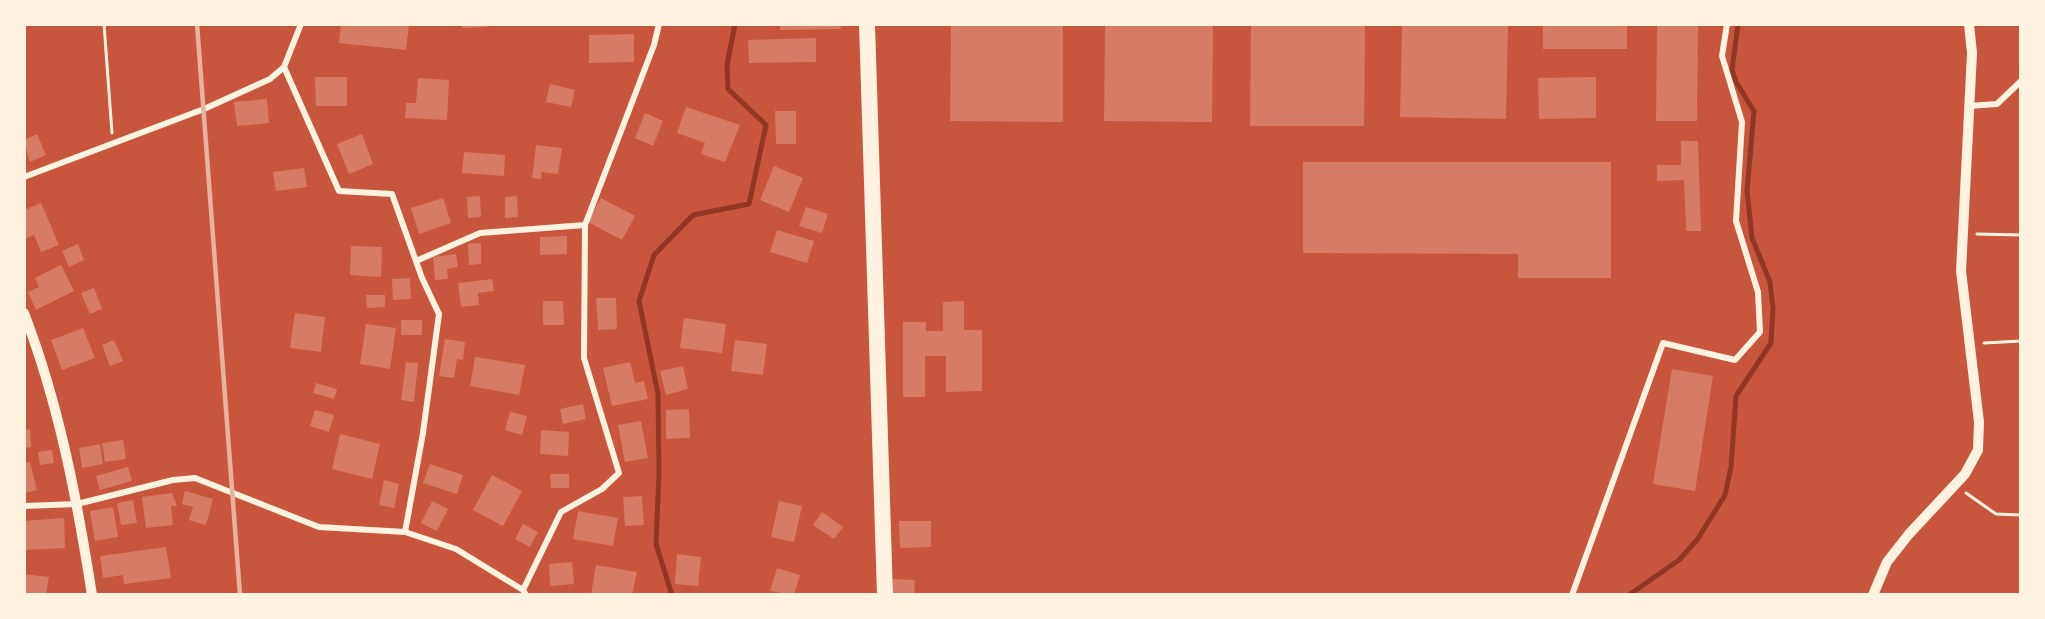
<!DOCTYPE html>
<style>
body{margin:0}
#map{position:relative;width:2045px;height:619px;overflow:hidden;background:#c8553d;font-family:Lato,sans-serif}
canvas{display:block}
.frame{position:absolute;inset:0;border:26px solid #fff3e0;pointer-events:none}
</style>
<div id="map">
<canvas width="2045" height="619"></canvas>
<div class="frame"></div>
</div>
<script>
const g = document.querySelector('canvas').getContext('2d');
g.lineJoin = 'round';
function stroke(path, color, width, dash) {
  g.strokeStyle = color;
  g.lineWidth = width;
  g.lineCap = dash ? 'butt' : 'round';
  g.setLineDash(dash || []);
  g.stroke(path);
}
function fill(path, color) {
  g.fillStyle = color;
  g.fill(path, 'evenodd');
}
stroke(new Path2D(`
 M672 595 656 544 659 474 658 394 639 301 654 255 693 215 749 204 766 125 728 89 727 65 735 24
 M1629 595 1679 560 1697 540 1725 495 1731 467 1736 396 1771 343 1773 308 1770 282 1752 238 1747 191 1754 111 1736 82 1732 70 1738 24`), '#8f3625', 5);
fill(new Path2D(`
 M341 24H409L406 50 339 43Z
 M462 24H487V27L462 28Z
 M780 24H840L841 29 780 30Z
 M951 24H1063V122L950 121Z
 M1105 24H1213L1212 122 1104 121Z
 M1251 24H1365L1364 126H1250Z
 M1402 24H1508L1506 119 1400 117Z
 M1543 24H1627V49H1543Z
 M1657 24H1698L1697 121H1656Z
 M634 34V62L589 63V35Z
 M816 38V62L749 63 748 40Z
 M315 77H347V106H316Z
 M1596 77V118L1539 119 1538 78Z
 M418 78 449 80 447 120 405 118 406 103H416Z
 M550 84 575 90 571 107 546 102Z
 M267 99 269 123 237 126 234 102Z
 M686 107 740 125 725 162 701 154 705 143 677 133Z
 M775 111H796V144H776Z
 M645 113 663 121 653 146 635 138Z
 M37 134 46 155 30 162 24 140Z
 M362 134 373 164 349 174 337 144Z
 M1681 141H1698L1701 231H1686L1684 180 1657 181V165H1681Z
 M536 145 562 148 558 174 542 172 541 179 532 178Z
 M464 152 505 155 504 176 462 173Z
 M1303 162H1611V278H1518V254L1303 253Z
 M774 166 803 178 789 212 760 200Z
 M304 168 307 187 276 191 273 172Z
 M480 196 481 217 468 218 467 197Z
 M517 196 518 217 505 218V197Z
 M443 198 451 223 419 234 411 208Z
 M601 198 635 216 622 240 588 222Z
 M41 203 59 245 41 252 34 235 24 239V210Z
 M806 207 828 214 822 233 799 226Z
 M777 230 814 241 807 263 770 252Z
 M567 236V254L540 255V237Z
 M481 243V264L469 265 468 244Z
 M78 244 84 260 69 267 62 251Z
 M351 246 382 247 381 277 350 275Z
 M456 254 458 267 447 269 448 279 435 280 433 257Z
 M61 265 74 291 36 310 28 292 39 287 35 278Z
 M410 278 411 299 393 300 392 279Z
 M492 279 494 291 478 293 479 305 461 307 458 283Z
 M94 288 102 309 90 314 81 293Z
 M366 295H385V307L367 308Z
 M596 298H616L617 329 598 330Z
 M543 301H563L564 325H543Z
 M964 301V330H982V391L946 392V356H925V397H903V322H926V331H943V302Z
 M295 313 325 317 321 352 290 348Z
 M684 318 726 324 722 353 680 348Z
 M401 320H422V335H401Z
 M366 324 396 328 390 369 360 364Z
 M83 328 95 358 62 370 51 340Z
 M445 339 465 342 463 360 457 359 454 378 439 376Z
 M114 340 123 361 110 366 102 345Z
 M735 340 767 344 763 375 731 371Z
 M475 357 525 365 519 395 470 386Z
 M406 362 418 363 414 402 401 400Z
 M630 362 635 383 644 381 648 399 612 406 603 368Z
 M683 366 688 389 666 395 660 371Z
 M1672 369 1713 376 1695 491 1653 484Z
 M316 383 337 389 334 399 313 393Z
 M583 404 586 419 563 424 560 409Z
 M689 409 690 438 666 439V410Z
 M315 410 334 415 329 432 310 426Z
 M510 412 527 416 522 435 505 430Z
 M641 421 648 458 625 462 618 425Z
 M30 429 31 447 24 448V430Z
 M541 430 569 432 568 456 540 454Z
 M340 434 380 444 372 479 332 469Z
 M123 440 126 459 105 462 102 443Z
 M100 444 103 464 82 468 79 448Z
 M52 450 54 463 40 465 38 452Z
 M30 462 37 490 24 493V463Z
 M430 464 463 475 457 494 423 483Z
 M128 467 132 481 100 490 96 476Z
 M550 474H569V488H551Z
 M492 475 522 491 503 526 473 510Z
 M384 480 399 484 394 508 379 505Z
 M185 491 213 499 206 525 189 520 193 507 182 504Z
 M172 493 177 506H171L173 525 146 528 142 497Z
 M642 496 644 525 625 526 623 497Z
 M133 500 137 523 121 525 117 503Z
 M432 501 448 509 437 531 421 523Z
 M779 501 802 506 794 542 771 537Z
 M113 507 118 537 95 541 90 511Z
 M578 511 618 518 613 546 573 539Z
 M822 512 843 527 834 539 813 525Z
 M64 518 65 548 24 550V521Z
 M899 521H931V547L900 548Z
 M523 524 538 532 530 547 515 539Z
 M166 547 171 578 124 584 123 575 103 578 100 556Z
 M677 554 701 557 698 586 675 584Z
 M572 562 574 584 550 586 549 564Z
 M596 565 637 572 632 595H591Z
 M777 568 800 575 794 595 770 591Z
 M24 574 49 577 46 595H24Z
 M893 579 915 580 914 595H892Z`), '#d67c66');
stroke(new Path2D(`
 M104 24 112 133
 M1977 234 2021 235
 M1984 343 2021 341
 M1966 493 1996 514 2021 515`), '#fff3e0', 3);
stroke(new Path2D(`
 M284 67 339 191 392 194 422 278 439 314 423 433 405 532
 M1969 106 1997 104 2021 81
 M24 177 204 109 270 79 284 67 301 24
 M416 261 480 233 585 225
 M24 506 77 504 173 480 195 478 319 527 405 532 456 549 523 590 526 595
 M523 590 561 512 602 489 619 473 584 358 585 225 654 45 659 24
 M1572 595 1663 343 1735 360 1760 332 1758 292 1736 221 1742 122 1722 56 1727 24`), '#fff3e0', 6);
stroke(new Path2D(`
 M24 313C59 404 77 499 92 595
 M1873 595 1887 562 1909 534 1965 474 1978 450 1979 422 1961 271 1972 53 1969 24`), '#fff3e0', 10);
stroke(new Path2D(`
 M867 24 885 595`), '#fff3e0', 16);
stroke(new Path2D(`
 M197 24 240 595`), '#e9b49f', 4.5);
</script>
